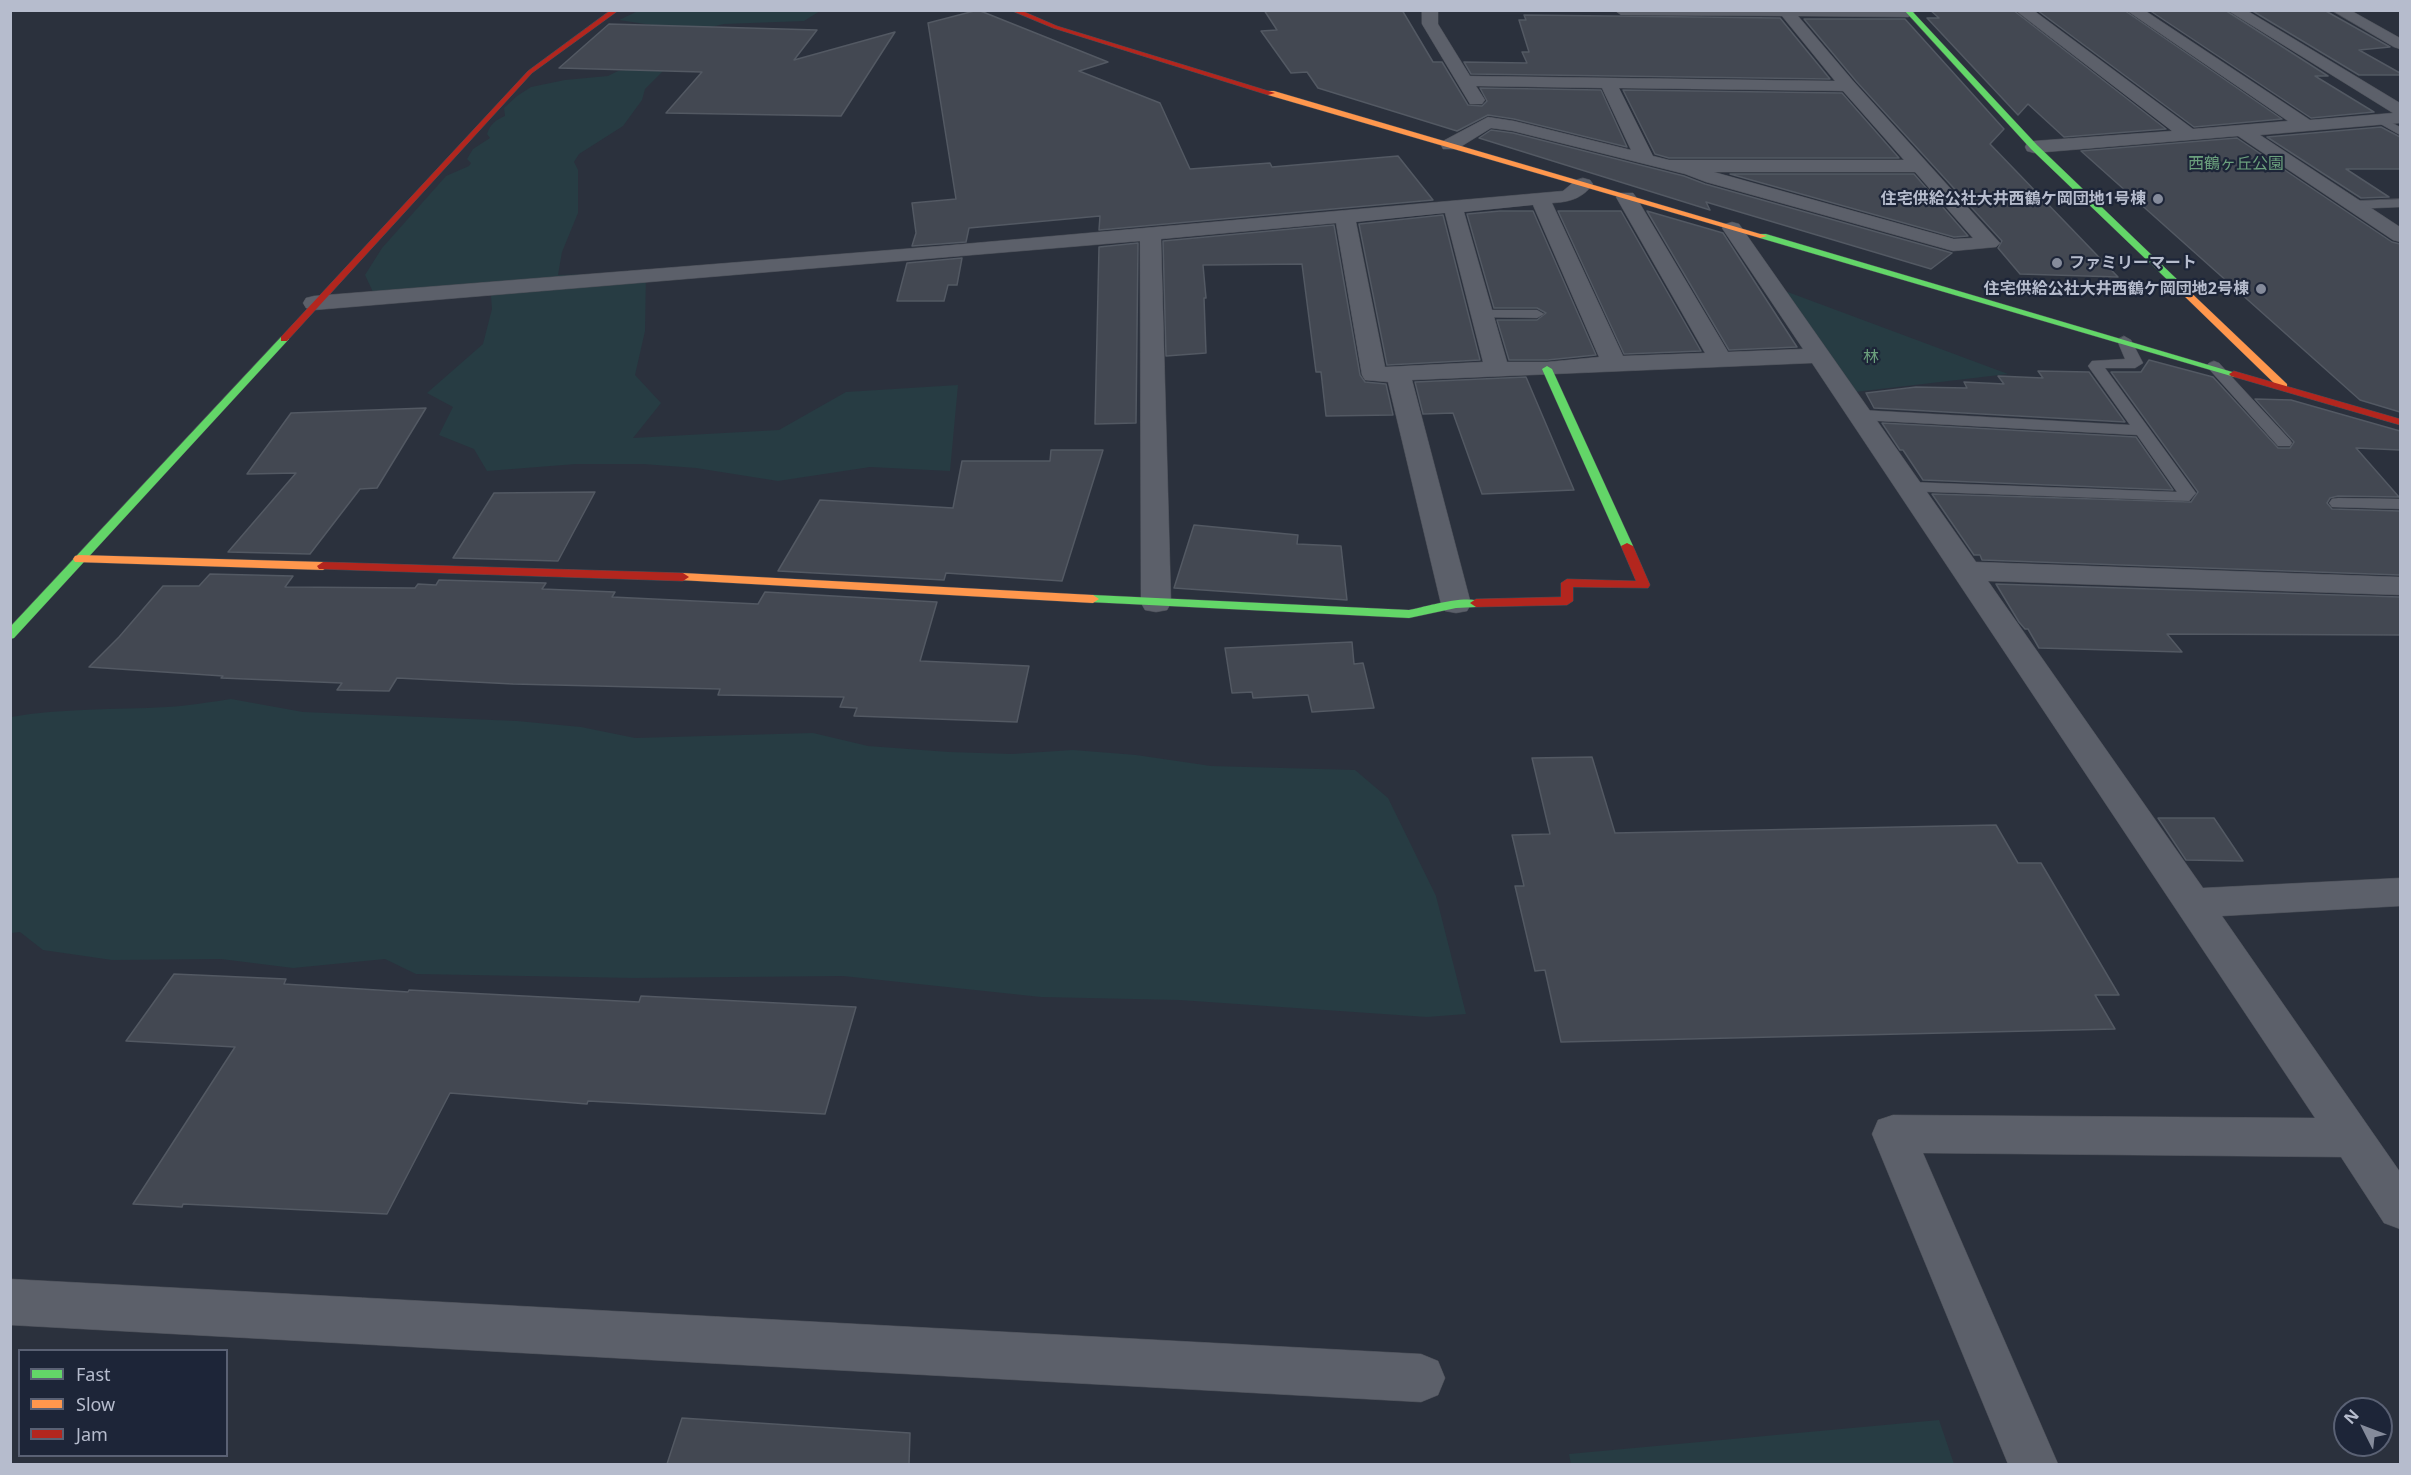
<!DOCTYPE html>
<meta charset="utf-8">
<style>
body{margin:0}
#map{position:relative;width:2411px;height:1475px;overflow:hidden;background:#2b313d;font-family:"Noto Sans",sans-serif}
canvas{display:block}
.frame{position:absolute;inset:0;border:12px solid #b6bccd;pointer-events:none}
.legend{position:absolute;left:18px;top:1349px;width:210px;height:108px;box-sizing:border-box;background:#1d2538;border:2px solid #5a6174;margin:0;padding:8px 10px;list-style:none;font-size:18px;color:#b6bccd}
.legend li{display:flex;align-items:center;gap:12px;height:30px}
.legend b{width:30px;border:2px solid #5a6174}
.north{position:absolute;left:2333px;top:1397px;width:60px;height:60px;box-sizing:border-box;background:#1d2538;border:2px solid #5a6174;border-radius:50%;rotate:312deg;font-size:16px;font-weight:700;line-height:24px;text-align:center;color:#b6bccd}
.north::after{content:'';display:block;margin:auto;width:21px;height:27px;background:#858b9b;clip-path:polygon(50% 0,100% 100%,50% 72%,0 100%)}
</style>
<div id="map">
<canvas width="2411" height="1475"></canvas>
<div class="frame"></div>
<ul class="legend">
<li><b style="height:8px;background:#63d668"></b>Fast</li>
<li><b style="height:8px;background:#ff974d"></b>Slow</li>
<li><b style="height:8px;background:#b3261e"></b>Jam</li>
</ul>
<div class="north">N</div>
</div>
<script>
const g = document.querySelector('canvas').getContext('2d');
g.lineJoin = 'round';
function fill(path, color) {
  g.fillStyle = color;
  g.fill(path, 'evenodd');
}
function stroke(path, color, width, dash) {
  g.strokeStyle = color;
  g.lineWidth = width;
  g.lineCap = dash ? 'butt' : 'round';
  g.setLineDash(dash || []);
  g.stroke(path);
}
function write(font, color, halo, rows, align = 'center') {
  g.font = font + ' "Noto Sans","Noto Sans JP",sans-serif';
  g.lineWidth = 4.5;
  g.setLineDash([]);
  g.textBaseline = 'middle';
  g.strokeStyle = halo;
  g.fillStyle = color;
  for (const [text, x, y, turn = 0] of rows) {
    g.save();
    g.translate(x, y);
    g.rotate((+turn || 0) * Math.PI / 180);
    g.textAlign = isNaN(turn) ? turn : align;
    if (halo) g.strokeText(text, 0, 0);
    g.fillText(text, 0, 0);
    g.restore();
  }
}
fill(new Path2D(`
 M638 11H820L804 21 724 24 711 27 692 42 645 89 642 100 623 126 579 154 574 162 578 170V213L562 252 558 275 646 273 645 331 635 375 661 403 633 438 779 430 846 392 958 385 950 471 870 467 778 481 696 468 643 464H576L487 471 474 449 439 435 453 407 427 393 483 344 492 309 490 284 373 292 365 275 382 248 446 176 469 166 471 163 467 159 473 149 490 138 487 134C490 124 496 120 505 116L504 108 517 96 531 87 565 80 608 76 618 71 632 69 671 28 619 20Z
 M1785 291 2008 374 1855 392Z
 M231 699 303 712 517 721 581 727 635 738 813 733 868 746 949 752 1012 754 1073 750 1136 755 1211 766 1355 770 1388 798 1436 896 1466 1014 1427 1017 1179 1000 1041 997 843 976 634 978 416 974 385 959 293 968 221 959 112 960 43 950 20 932 11 933V717C62 708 114 710 167 707 188 706 210 702 231 699Z
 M1939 1420 1954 1464H1571L1569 1454Z`), '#273c43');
const building = new Path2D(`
 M978 10 1108 62 1079 71 1160 103 1190 169 1270 163 1272 167 1398 156 1433 200 1099 230 1100 216 969 228 966 242 912 246 916 233 912 203 956 199 928 23Z
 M1264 10H1402L1433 62H1442L1468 105 1482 106 1487 101 1480 88 1601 90 1627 147 1514 119 1488 115 1457 131 1318 88 1307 72 1291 73 1261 31 1277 30Z
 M1930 10H2013L2166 129 2064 137 2028 104 2018 115 1927 18H1939Z
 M2037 10H2124L2282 119 2194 127Z
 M2149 10H2225L2328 76H2315L2374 112 2311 118Z
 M2251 10H2324L2390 47 2359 50 2400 73V75H2359Z
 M1524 15 1780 18 1830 79 1471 74 1464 62 1527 63 1522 52H1529L1519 20H1526Z
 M1804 19H1905L2004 129 1990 144 2118 277 2020 274 1998 248 2002 241 1856 81Z
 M609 24 817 30 794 60 895 32 841 116 666 113 702 72 559 68Z
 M1623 90 1842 93 1899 158H1669L1655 154Z
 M2381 127 2400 137V169H2346L2389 197 2361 198 2267 137Z
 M1491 130 1513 133 1684 176 1705 184 1952 253 1931 269 1706 202 1710 210 1479 138Z
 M2237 138 2392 242 2400 244V412L2360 400 2081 151Z
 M1730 174H1914L1968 236 1954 237Z
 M1500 211H1533L1596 355 1547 360H1509L1497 320H1537L1546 313 1537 308H1494L1467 214Z
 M1558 211H1621L1701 351 1624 354Z
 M1647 211 1723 233 1797 347 1729 350Z
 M1443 215 1480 360 1387 365 1359 224Z
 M1334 225 1360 375 1365 382 1386 384 1393 415 1326 416 1321 372H1316L1302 264 1203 265 1206 298H1204L1206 353 1166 356 1163 241Z
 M1138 243 1136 423 1095 424 1099 247Z
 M962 258 957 285H948L944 301H897L907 263Z
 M2149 360 2213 377 2278 448H2290L2294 442 2255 399 2291 400 2400 431V450L2356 448 2399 497 2338 496 2330 498 2327 503 2332 509 2400 511V575L1982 560 1980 555H1974L1932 494 2191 502 2198 492 2111 372H2141Z
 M2038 371 2089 372 2125 422 1874 408 1866 393 1916 387 1967 388 1964 382 2004 384 1998 376 2043 378Z
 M1526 377 1574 490 1482 494 1453 413 1423 414 1415 382Z
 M426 408 377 488 360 489 310 554 228 552 296 473 247 474 291 413Z
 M1882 423 2136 437 2173 490 1923 480 1903 450H1900Z
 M1051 450H1103L1062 581 946 573 944 580 778 571 820 500 953 508 962 461H1050Z
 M595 492 558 561 453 558 494 493Z
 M1194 525 1298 535 1297 544 1341 546 1347 600 1174 588Z
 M210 574 293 576 285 587 415 588 418 584 436 585 439 580 546 583 542 589 615 592 612 597 758 604 765 592 937 602 920 661 1029 666 1017 722 854 716 857 708 840 707 844 697 718 695 720 689 513 684 397 678 389 691 337 690 342 683 221 678 223 676 89 667 119 637 163 586H199Z
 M1996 584 2400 597V635L2167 634 2182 652 2039 648 2028 629H2025L2019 622Z
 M1352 642 1354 664 1363 663 1374 708 1312 712 1308 695 1253 698 1252 692 1232 693 1225 648Z
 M1592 757 1615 833 1996 825 2018 863H2041L2119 995H2095L2115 1029 1561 1042 1545 970 1535 971 1515 886H1524L1512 835 1550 834 1532 758Z
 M2158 818H2214L2243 861 2186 860Z
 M174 974 286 979 284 984 408 992 409 990 639 1002 641 996 856 1007 825 1114 588 1101 587 1104 450 1093 387 1214 183 1204 182 1207 133 1204 235 1047 126 1041Z
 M682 1418 910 1433 909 1464H667Z`);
fill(building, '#434852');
stroke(building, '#535963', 1.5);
const lane = new Path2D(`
 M2381 117 2400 127V135L2377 122 2375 120Z
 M2400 199V207L2353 209 2347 205 2353 201Z
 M1483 310H1537L1544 314 1537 318 1478 317 1476 314 1478 311Z
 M2124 336 2131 340 2143 363 2135 368H2105L2196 493 2189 501 1903 491 1900 487 1903 483 1909 482 2177 492 2137 435 1861 420 1853 415 1861 410 2130 425 2088 366 2092 361 2125 359 2117 340Z
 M2214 361 2219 363 2290 440 2292 443 2290 446H2278L2209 369 2206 366 2209 363Z
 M2338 498 2400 499V509L2332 507 2329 503 2332 499Z`);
const street = new Path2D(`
 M1422 10H1438V24L1470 76 1835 81 1782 16 1621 15 1614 10H1915L1913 15 1908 17 1798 16 1854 82 2000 243 1996 247 1953 251 1706 182 1685 174 1513 131 1491 128 1457 149H1443L1441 145 1443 141 1488 117 1514 121 1631 150 1602 88 1476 86 1485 100 1482 104H1470L1422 24ZM1619 88 1843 91 1904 160H1669L1653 156ZM1714 172H1915L1973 238 1954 239Z
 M2015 10H2033L2193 129 2288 121 2126 10H2144L2310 120 2393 113 2227 10H2246L2400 103V123L2260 135 2400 227V242L2393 240 2238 136 2034 153 2027 151 2025 147 2027 143 2034 141 2172 131Z
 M2331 10H2350L2400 38V49L2394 47Z
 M1583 178 1590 180 1593 184C1582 199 1569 202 1552 203L1623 356 1705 353 1616 197 1619 193H1633L1636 197 1728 352 1803 349 1722 228 1725 224 1732 222 1739 224 1976 562 2400 577V595L1988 581 2203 888 2400 878V906L2222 916 2400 1172V1229L2384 1223 2341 1157 1923 1153 2058 1464H2008L1872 1134 1878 1120 1893 1115 2315 1118 1812 363 1412 380 1471 604 1467 611 1456 613 1445 611 1441 604 1388 382 1365 380 1362 375 1336 223 1161 239 1171 603 1167 610 1156 612 1145 610 1141 603 1140 241 314 310 306 308 303 303 306 298 314 296 941 246 1563 191 1576 180ZM1533 205 1599 357 1547 362H1507L1464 212ZM1445 213 1483 362 1385 367 1356 222Z
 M10 1279 1421 1354 1438 1361 1445 1378 1438 1395 1421 1402 10 1325Z`);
const fast = new Path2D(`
 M1904 10H1911L2037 145 2184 286V290H2178L2031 149Z
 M1760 234H1766L2239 374 2234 377 2231 376 1760 238Z
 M281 337 289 339 14 638 10 639V627Z
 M1547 366 1552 369 1633 546 1631 548H1623L1621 546 1542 369Z
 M1093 595 1409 610C1425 607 1470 593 1482 603L1476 607 1456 608 1409 618 1089 602 1087 599Z`);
const slow = new Path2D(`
 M1268 91H1274L1767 236 1760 238 1268 95Z
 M2178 286H2184L2287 384V388H2279L2178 290Z
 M79 555 323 562 329 566 323 570 75 562 73 559 75 556Z
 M683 573 1093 595 1099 599 1093 603 679 580 677 577Z`);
const jam = new Path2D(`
 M611 10H619L532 73 287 341H281V337L528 71Z
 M1010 10H1020L1057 26 1275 93 1268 95 1053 28Z
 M2234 371 2400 419V425L2231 376 2229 374Z
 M1627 543 1633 546 1650 585 1648 588 1573 587V601L1567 605 1476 607 1470 603 1476 599 1561 597V583L1567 579 1636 581 1621 546Z
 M323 562 683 573 689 577 683 581 319 569 317 566Z`);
stroke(lane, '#484c55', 1);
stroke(street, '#484c55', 1);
stroke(fast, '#484c55', 1);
stroke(slow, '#484c55', 1);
stroke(jam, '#484c55', 1);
fill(lane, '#5c606a');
fill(street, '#5c606a');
fill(fast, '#63d668');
fill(slow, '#ff974d');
fill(jam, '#b3261e');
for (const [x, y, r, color] of [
 [2158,199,6,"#858b9b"],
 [2057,263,6,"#858b9b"],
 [2261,289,6,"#858b9b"]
]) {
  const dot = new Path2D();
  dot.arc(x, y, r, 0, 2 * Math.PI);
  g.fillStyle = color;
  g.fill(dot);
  stroke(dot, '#1d2538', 2);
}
write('16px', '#6ba07d', '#1d2538', [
 ["西鶴ヶ丘公園",2236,164],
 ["林",1871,357]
]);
write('bold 16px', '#b6bccd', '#1d2538', [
 ["住宅供給公社大井西鶴ケ岡団地1号棟",2146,199],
 ["ファミリーマート",2069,263,"left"],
 ["住宅供給公社大井西鶴ケ岡団地2号棟",2249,289]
], 'right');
</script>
